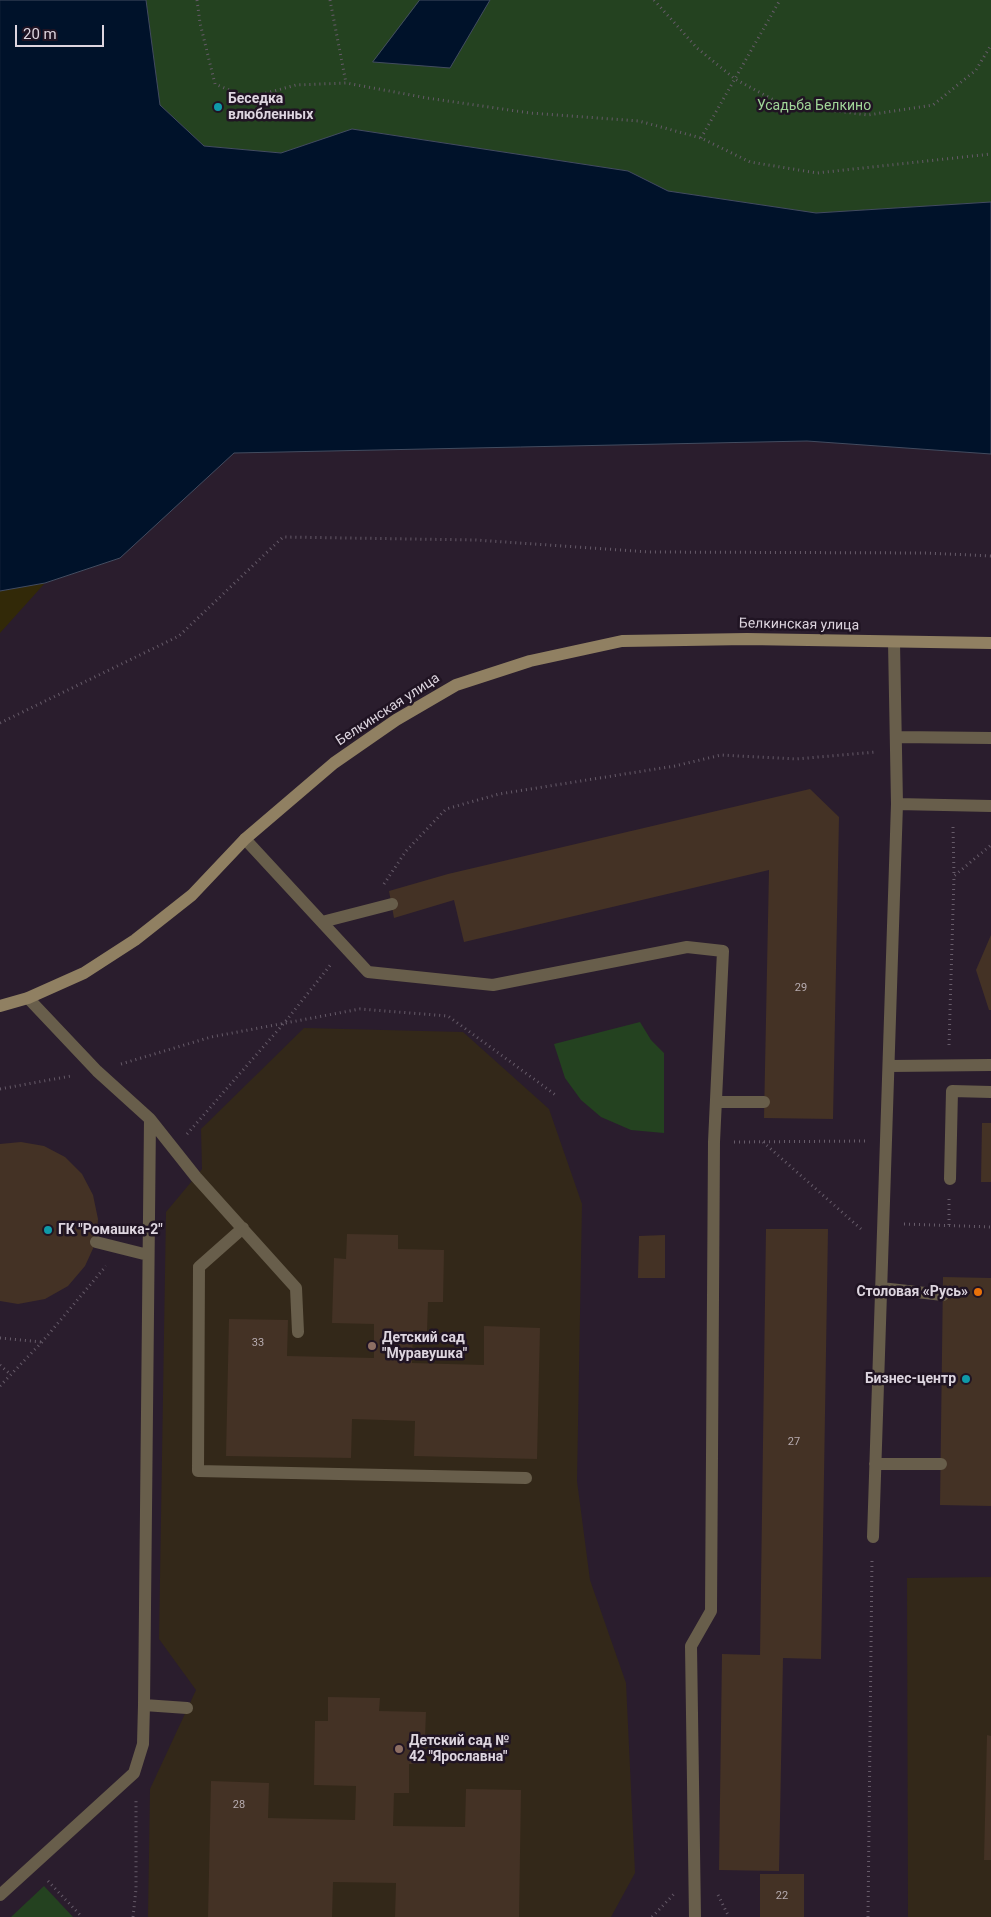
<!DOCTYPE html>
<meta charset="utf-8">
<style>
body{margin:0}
#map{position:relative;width:991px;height:1917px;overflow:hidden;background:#2a1d2d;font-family:Roboto,sans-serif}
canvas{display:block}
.scale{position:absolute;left:15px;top:25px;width:89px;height:22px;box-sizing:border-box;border:2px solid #ddd5df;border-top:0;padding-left:6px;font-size:15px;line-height:18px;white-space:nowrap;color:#ddd5df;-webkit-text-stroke:4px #201423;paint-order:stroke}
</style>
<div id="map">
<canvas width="991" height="1917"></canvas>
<div class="scale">20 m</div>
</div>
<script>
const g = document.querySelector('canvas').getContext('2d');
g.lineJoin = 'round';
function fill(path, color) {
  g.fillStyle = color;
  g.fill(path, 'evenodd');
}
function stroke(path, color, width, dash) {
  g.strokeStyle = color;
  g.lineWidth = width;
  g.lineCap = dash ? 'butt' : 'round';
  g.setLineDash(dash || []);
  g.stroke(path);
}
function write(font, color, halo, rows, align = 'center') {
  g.font = font + ' Roboto,sans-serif';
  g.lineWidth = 5;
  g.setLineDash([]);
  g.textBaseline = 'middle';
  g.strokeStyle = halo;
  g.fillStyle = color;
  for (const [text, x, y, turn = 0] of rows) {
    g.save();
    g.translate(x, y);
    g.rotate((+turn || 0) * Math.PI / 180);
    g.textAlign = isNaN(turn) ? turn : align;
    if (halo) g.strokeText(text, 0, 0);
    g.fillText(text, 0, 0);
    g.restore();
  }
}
fill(new Path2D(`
 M304 1028 463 1032 549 1109 582 1204 577 1481 590 1580 626 1683 635 1873 611 1917H148L150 1789 196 1690 159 1639 166 1212 202 1169 201 1129Z
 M991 1577V1917H908L907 1578Z`), '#332819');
fill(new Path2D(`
 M146 0H991V202L816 213 668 191 628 171 353 129 281 153 204 146 160 105Z
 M640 1022 651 1040 664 1053V1133L631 1130 601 1117 581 1100 565 1078 554 1044Z
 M44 1886 73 1917H11Z`), '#244220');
fill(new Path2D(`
 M45 583 0 633V591Z`), '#322908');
const water = new Path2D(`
 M0 0H146L160 105 204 146 281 153 352 129 628 171 668 191 816 213 991 202V454L807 441 234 453 120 558 45 583 0 591Z
 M420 0H490L450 68 373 62Z`);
fill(water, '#00122a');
stroke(water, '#424c60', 1);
fill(new Path2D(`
 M810 789 839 817 833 1119 764 1118 769 870 464 942 454 900 394 918 389 891 448 874Z
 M991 935V1010H989L976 970Z
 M982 1123H991V1182H981Z
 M21 1142 44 1146 65 1157 82 1174 93 1195 98 1219 96 1242 85 1266 68 1286 45 1299 18 1304 0 1301V1144Z
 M766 1229H828L821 1659 783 1658 779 1871 719 1870 722 1654 760 1655Z
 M347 1234 398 1235V1249L444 1250 443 1302H428L427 1331 413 1330 412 1363 484 1365V1326L540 1328 537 1459 414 1456 415 1421 352 1419 351 1458 226 1456 229 1319 288 1320 287 1356 374 1358V1324L332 1323 334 1258 346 1259Z
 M665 1235V1278H638L639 1236Z
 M943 1277 991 1278V1506L940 1505Z
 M328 1697 380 1698 379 1711 426 1712 424 1764H409V1793H394L393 1826 465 1827 466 1789 521 1790 519 1917H395L396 1883 333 1882 332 1917H208L211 1781 269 1783 268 1818 355 1820 356 1786 314 1785 315 1721H328Z
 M987 1735 991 1736V1860H984Z
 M760 1874H804V1917H760Z`), '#443225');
stroke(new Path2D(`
 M197 0 200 23 215 84 248 98 296 85 346 83 427 98 530 113 639 121 701 138 750 162 817 173 991 154
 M330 0 346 83
 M654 0 697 48 735 79 781 104 868 115 933 105 976 70 991 45
 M701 138 780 0
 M0 723 179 636 283 537 476 540 649 552 926 553 991 556
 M953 827 954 876
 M384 884 406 851 446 809 499 794 675 766 721 755 796 759 876 752
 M949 1045 954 876 991 845
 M121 1064 211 1037 360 1009 448 1016 557 1096
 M0 1089 71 1076
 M187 1134 285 1022 332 963
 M734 1142 866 1141
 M763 1142 861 1229
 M904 1224 991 1227
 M949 1225V1198
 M0 1338 42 1342
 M0 1365 10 1374
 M0 1386 42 1342 106 1266
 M48 1881 82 1917
 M718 1895 729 1917
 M133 1917 136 1889V1800
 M652 1917 674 1894
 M868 1917 872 1558`), '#665b69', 3, [1, 4]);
stroke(new Path2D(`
 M897 737 991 738
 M897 804 991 806
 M245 839 368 972 493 985 687 947 723 951 714 1142 711 1611 691 1646 695 1917
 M322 922 392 904
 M890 1066 991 1065
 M716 1102H764
 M150 1119 196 1177 296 1288 298 1332
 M950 1179 952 1091 991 1092
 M243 1228 199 1267 198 1471 526 1478
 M96 1242 148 1255
 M881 1288 943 1295
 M875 1464H941
 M873 1537 897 804 894 642
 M144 1705 187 1708
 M0 1895 134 1773 143 1744 144 1705 150 1119 97 1071 28 998`), '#685e4b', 12);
stroke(new Path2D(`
 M0 1006 28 998 84 973 135 940 192 895 245 839 334 763 396 720 456 685 530 661 622 641 747 639 991 643`), '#908062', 12);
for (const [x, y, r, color] of [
 [218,107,5,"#0f9aa8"],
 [48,1230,5,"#0f9aa8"],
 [978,1292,5,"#e8710a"],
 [372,1346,5,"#8d6e63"],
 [966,1379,5,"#0f9aa8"],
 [399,1749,5,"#8d6e63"]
]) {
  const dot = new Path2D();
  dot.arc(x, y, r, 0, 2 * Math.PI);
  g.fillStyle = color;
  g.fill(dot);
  stroke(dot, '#201423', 2);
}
write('11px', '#b7acb0', null, [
 ["29",801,988],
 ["33",258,1343],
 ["27",794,1442],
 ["28",239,1805],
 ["22",782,1896]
]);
write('bold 14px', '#ddd5df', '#201423', [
 ["Беседка",228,99],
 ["влюбленных",228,115],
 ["ГК \"Ромашка-2\"",58,1230],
 ["Столовая «Русь»",968,1292,"right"],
 ["Детский сад",382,1338],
 ["\"Муравушка\"",382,1354],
 ["Бизнес-центр",956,1379,"right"],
 ["Детский сад №",409,1741],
 ["42 \"Ярославна\"",409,1757]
], 'left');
write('14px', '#a0d598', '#201423', [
 ["Усадьба Белкино",814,106]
]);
write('14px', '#ddd5df', '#201423', [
 ["Белкинская улица",799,625,1],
 ["Белкинская улица",388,710,-33]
]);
</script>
